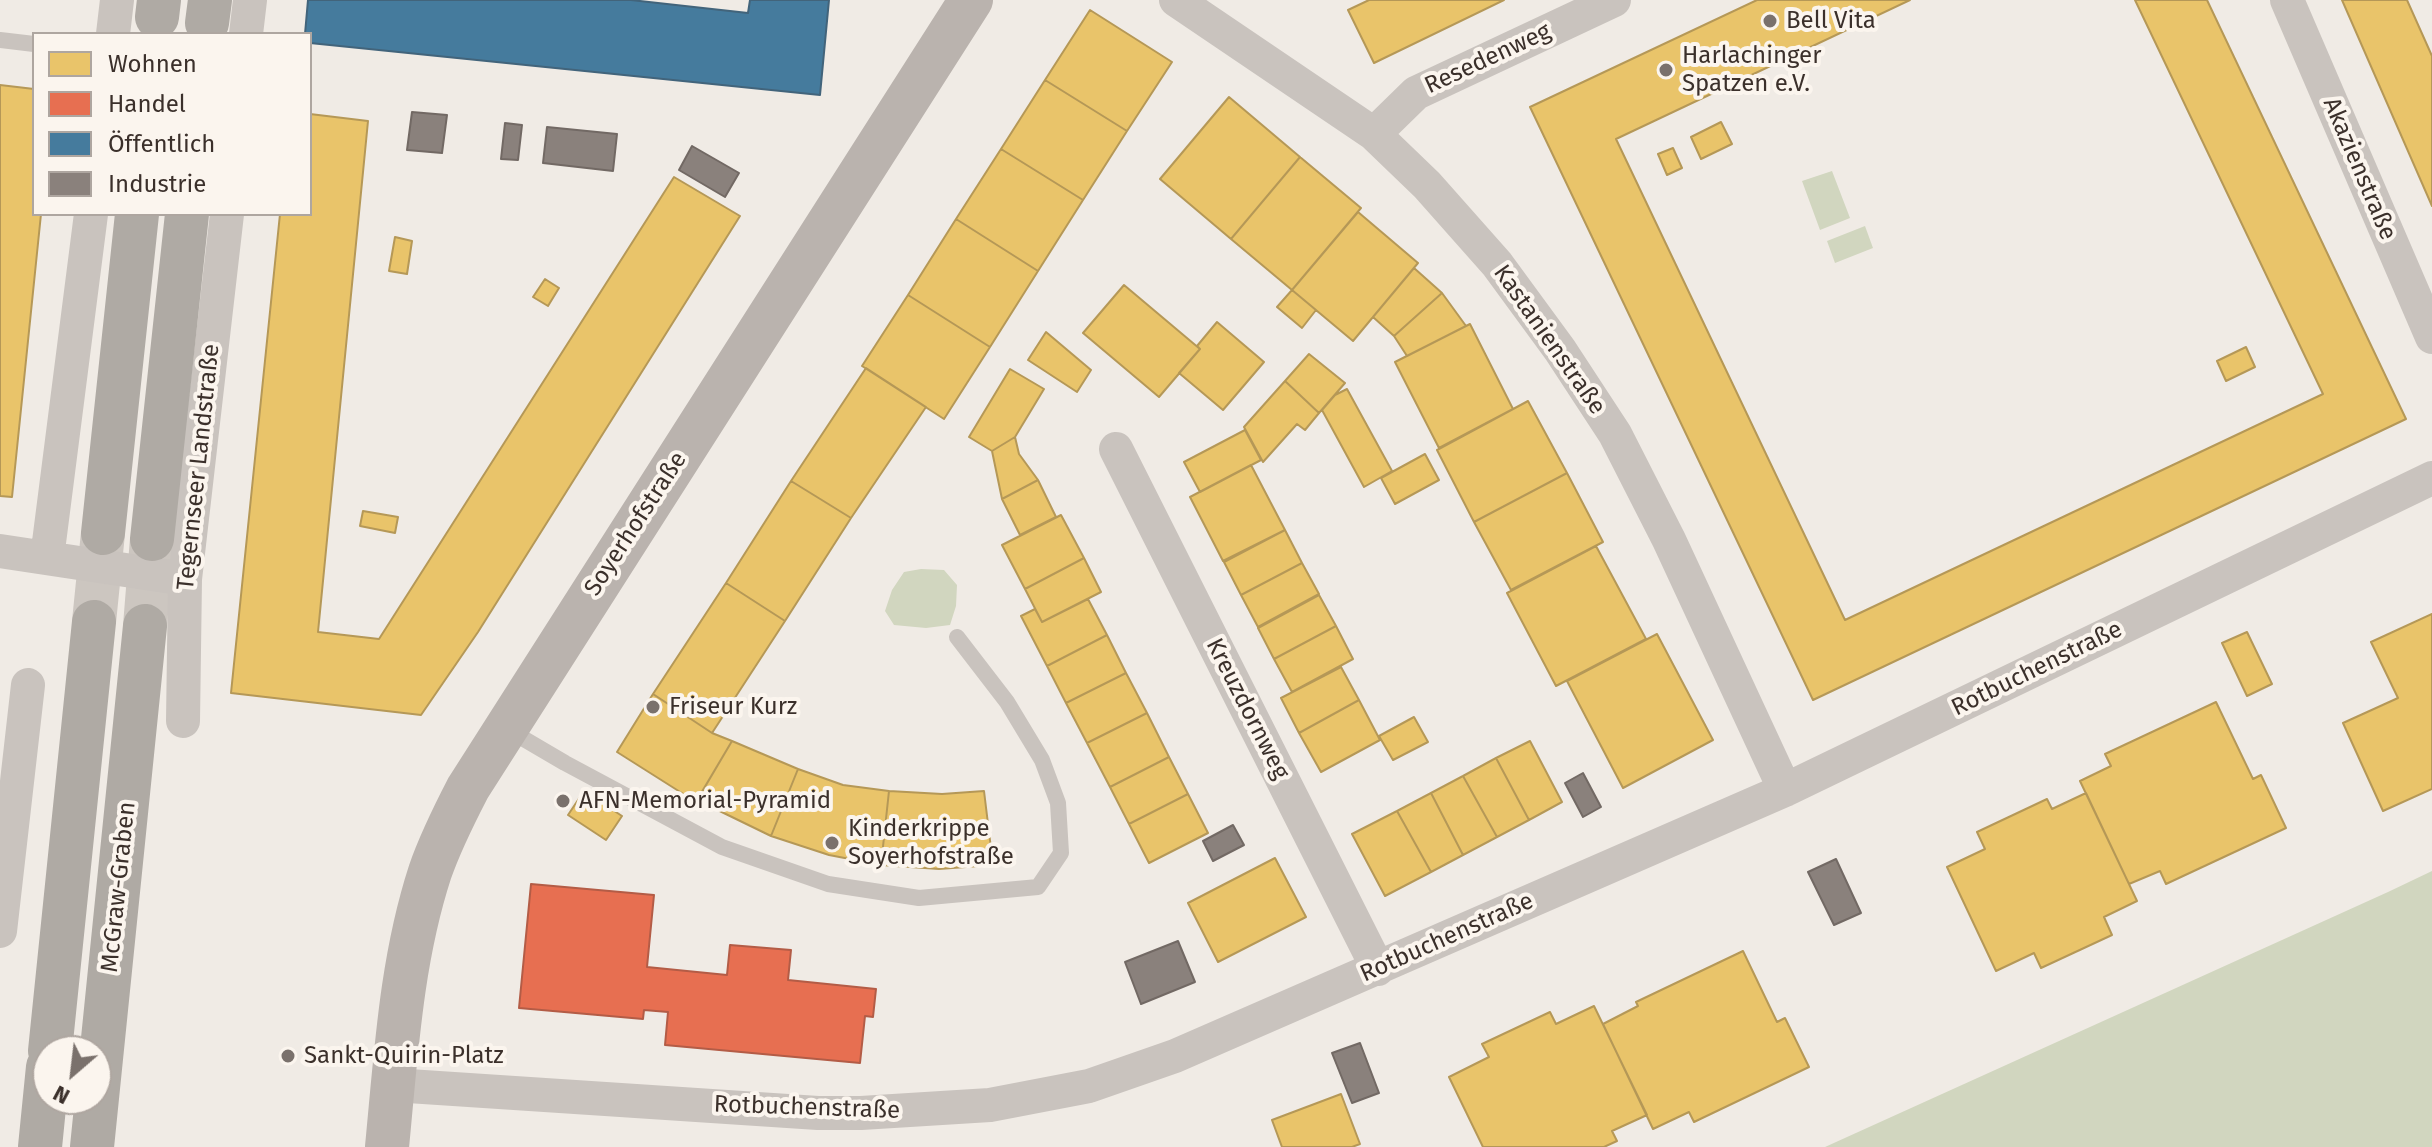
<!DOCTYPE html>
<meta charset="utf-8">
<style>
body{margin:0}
#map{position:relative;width:2432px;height:1147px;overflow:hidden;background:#f0ebe5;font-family:"Fira Sans",sans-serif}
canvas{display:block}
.legend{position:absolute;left:32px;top:32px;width:280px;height:184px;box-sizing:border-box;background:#fbf5ee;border:2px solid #aea6a0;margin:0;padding:10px 14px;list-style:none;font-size:24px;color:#3b302b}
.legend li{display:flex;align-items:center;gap:16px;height:40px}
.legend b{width:40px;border:2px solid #aea6a0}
.north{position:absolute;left:32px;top:1035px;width:80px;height:80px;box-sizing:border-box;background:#fbf5ee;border:2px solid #aea6a0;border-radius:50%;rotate:208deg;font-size:22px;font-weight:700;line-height:32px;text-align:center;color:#3b302b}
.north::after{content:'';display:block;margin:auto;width:28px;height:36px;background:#7a716c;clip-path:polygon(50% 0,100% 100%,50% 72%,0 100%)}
</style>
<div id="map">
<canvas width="2432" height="1147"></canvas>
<ul class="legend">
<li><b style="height:22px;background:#e9c46a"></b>Wohnen</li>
<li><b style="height:22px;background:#e76f51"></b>Handel</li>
<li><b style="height:22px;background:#457b9d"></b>Öffentlich</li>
<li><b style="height:22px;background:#8a817c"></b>Industrie</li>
</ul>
<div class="north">N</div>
</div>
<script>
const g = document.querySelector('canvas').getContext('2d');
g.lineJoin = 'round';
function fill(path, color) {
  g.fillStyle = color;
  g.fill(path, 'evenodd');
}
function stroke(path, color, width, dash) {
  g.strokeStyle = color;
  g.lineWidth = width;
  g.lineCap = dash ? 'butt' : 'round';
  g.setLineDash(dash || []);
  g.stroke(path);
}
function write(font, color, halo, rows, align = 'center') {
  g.font = font + ' "Fira Sans",sans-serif';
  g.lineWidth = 8;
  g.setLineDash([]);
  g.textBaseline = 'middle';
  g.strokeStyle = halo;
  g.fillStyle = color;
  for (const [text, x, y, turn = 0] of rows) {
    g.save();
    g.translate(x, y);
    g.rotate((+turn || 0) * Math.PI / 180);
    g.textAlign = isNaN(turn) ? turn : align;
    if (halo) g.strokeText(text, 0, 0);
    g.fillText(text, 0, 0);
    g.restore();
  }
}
fill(new Path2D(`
 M1832 171 1850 218 1820 230 1802 181Z
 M1865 226 1873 248 1835 263 1827 241Z
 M921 569 944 570 957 585 956 606 950 625 926 628 894 625 885 611 892 590 904 572Z
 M2432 871V1147H1825L2388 892Z`), '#d1d6bf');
const homes = new Path2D(`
 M1369 0H1504L1374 63 1348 10Z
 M1757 0H1910L1616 139 1845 620 2323 394 2135 0H2207L2406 419 1813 700 1530 107Z
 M2342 0H2407L2432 56V206Z
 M1090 10 1172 62 1127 131 1045 80Z
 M1045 80 1127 131 1083 200 1001 149Z
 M0 85 34 89V214H41L12 497 0 496Z
 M1229 97 1300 157 1231 239 1160 179Z
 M310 114 368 121 318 632 379 639 674 177 740 216 478 632 421 715 231 693 280 214H310Z
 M1721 122 1732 144 1701 159 1691 137Z
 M1673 148 1682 168 1667 175 1658 154Z
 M1001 149 1083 200 1038 271 956 219Z
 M1300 157 1361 208 1292 290 1231 239Z
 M1358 212 1418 263 1353 341 1292 290Z
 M956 219 1038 271 990 347 908 295Z
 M395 237 412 241 407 274 389 271Z
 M1414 268 1442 293 1394 336 1373 317Z
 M545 279 559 288 548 306 533 297Z
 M1124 285 1200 349 1159 397 1083 333Z
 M1292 290 1316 310 1302 328 1277 307Z
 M1442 293 1466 326 1407 356 1394 336Z
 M908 295 990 347 944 419 862 366Z
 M1217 322 1264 362 1223 410 1179 373 1200 349 1197 346Z
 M1470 324 1513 409 1439 448 1395 362Z
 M1046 332 1091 370 1077 392 1028 360Z
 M2246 347 2255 367 2226 381 2217 361Z
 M1309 354 1345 383 1319 413 1285 381Z
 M866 368 926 407 851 518 791 481Z
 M1010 369 1044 389 1015 437 992 451 969 437Z
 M1285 381 1319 413 1305 430 1297 424 1263 462 1244 427Z
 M1347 389 1392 471 1364 487 1322 410 1335 395Z
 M1528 401 1567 473 1474 522 1437 450Z
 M1245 430 1261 460 1200 492 1184 462Z
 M1015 437 1019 454 1038 480 1002 499 992 451Z
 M1425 454 1439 480 1395 504 1381 478Z
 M1251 465 1285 530 1223 561 1190 497Z
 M1567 473 1603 542 1511 590 1474 522Z
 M1038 480 1056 517 1020 535 1002 499Z
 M791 481 851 518 785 621 726 583Z
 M363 511 398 517 395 533 360 526Z
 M1061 515 1084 558 1025 589 1002 545Z
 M1285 530 1302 563 1241 595 1224 562Z
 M1596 546 1646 639 1556 686 1507 593Z
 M1084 558 1101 592 1042 622 1025 589Z
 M1302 563 1319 594 1258 627 1241 595Z
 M726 583 785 621 712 733 653 694Z
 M1319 595 1336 626 1274 659 1258 628Z
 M1088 599 1107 635 1047 666 1021 616 1035 609 1042 622Z
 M2432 614V789L2383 811 2343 723 2398 698 2371 642Z
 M1336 626 1353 659 1292 692 1274 659Z
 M2247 632 2272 684 2247 696 2222 643Z
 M1657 634 1713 740 1623 788 1567 681Z
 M1107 635 1126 673 1066 703 1047 666Z
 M1341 667 1359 700 1299 733 1281 698Z
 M1126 673 1147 713 1087 743 1066 703Z
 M653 694 712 733 732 741 696 802 617 752Z
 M1359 700 1380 740 1321 772 1299 733Z
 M2216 702 2253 779 2261 775 2286 828 2166 884 2160 871 2129 884 2080 781 2111 766 2105 754Z
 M1147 713 1169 757 1110 787 1087 743Z
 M1414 717 1428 742 1393 760 1379 736Z
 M732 741 798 769 771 836 697 800Z
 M1530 741 1562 802 1529 820 1496 758Z
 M1169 757 1188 794 1129 824 1110 787Z
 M1496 758 1529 820 1497 837 1463 776Z
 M798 769 843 785 889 791 881 865 829 855 771 836Z
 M1463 776 1497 837 1463 855 1431 793Z
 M584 791 622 816 606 840 568 815Z
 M889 791 942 794 984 791 993 865 939 869 881 865Z
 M1431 793 1463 855 1431 872 1397 811Z
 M2086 793 2137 901 2104 917 2112 935 2041 968 2034 953 1996 971 1947 867 1985 849 1977 832 2047 799 2052 809Z
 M1188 794 1208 833 1149 863 1129 824Z
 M1397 811 1431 872 1385 896 1352 834Z
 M1275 858 1306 917 1218 962 1188 903Z
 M1743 951 1777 1022 1785 1018 1809 1067 1694 1122 1689 1112 1653 1129 1603 1024 1638 1006 1636 1002Z
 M1594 1006 1647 1115 1612 1131 1617 1141 1604 1147H1483L1449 1077 1489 1057 1482 1044 1550 1012 1556 1024Z
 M1341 1094 1360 1144 1352 1147H1282L1272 1120Z`);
fill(homes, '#e9c46a');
stroke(homes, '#b59857', 2);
const shops = new Path2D(`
 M531 884 654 895 647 967 727 975 730 945 791 950 788 980 876 989 873 1017 865 1016 860 1063 665 1045 668 1012 644 1010 643 1019 519 1008Z`);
fill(shops, '#e76f51');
stroke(shops, '#b35c46', 2);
const public = new Path2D(`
 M308 0H631L748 13 750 0H829L820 95 310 43V34H305Z`);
fill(public, '#457b9d');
stroke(public, '#42647b', 2);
const industry = new Path2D(`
 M412 112 447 115 442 153 407 150Z
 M505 123 522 125 518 160 501 159Z
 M547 127 617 134 613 171 543 163Z
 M692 146 739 173 725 197 679 170Z
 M1583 773 1601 807 1583 817 1565 783Z
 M1233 825 1244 845 1213 861 1203 841Z
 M1836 859 1861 913 1834 925 1808 872Z
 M1178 941 1195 982 1141 1004 1125 962Z
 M1360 1043 1379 1093 1352 1103 1332 1053Z`);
fill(industry, '#8a817c');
stroke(industry, '#726964', 2);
stroke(new Path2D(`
 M94 622 103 533
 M145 626 152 539`), '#ccc6c0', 44, [44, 22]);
stroke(new Path2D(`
 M0 40 34 44
 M507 729 565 763 722 847 828 884 919 898 1038 887 1061 853 1058 803 1042 760 1007 702 957 637`), '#c9c3be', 16);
stroke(new Path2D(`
 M1176 0 1374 134 1427 185 1497 264 1560 350 1615 434 1669 540 1785 790
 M2287 0 2432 337
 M113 34 117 0
 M246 34 250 0
 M1374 134 1416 93 1614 0
 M1116 449 1378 969
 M0 551 185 579
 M47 558 91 214
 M183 721 185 579 227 214
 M0 931 28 685
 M393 1085 818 1113H861L990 1105 1089 1086 1175 1056 1785 790 2432 478`), '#c9c3be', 34);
stroke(new Path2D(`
 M387 1147C396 1055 401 961 430 872 440 843 454 815 468 788L971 0`), '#bab3ae', 44);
stroke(new Path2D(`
 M157 17 159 0
 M207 23 210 0
 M103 533 137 214
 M152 539 187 214
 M50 1051 94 622
 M40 1147 48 1067
 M92 1147 145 626`), '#afaaa4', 44);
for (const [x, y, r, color] of [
 [1770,21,8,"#7a716c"],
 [1666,70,8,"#7a716c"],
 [653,707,8,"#7a716c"],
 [563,801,8,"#7a716c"],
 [832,843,8,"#7a716c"],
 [288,1056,8,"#7a716c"]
]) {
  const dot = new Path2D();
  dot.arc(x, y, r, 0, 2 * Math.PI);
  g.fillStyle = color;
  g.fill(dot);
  stroke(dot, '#fbf5ee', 3);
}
write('24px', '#3b302b', '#fbf5ee', [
 ["Bell Vita",1786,21],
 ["Harlachinger",1682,56],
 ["Spatzen e.V.",1682,84],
 ["Friseur Kurz",669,707],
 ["AFN-Memorial-Pyramid",579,801],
 ["Kinderkrippe",848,829],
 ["Soyerhofstraße",848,857],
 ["Sankt-Quirin-Platz",304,1056]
], 'left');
write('24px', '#3b302b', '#fbf5ee', [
 ["Resedenweg",1488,59,-25],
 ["Akazienstraße",2359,169,67],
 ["Kastanienstraße",1549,340,55],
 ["Tegernseer Landstraße",199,467,-84],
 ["Soyerhofstraße",636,524,-57],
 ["Rotbuchenstraße",2037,669,-26],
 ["Kreuzdornweg",1247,709,63],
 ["McGraw-Graben",119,887,-84],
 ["Rotbuchenstraße",1447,938,-24],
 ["Rotbuchenstraße",807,1108,2]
]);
</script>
